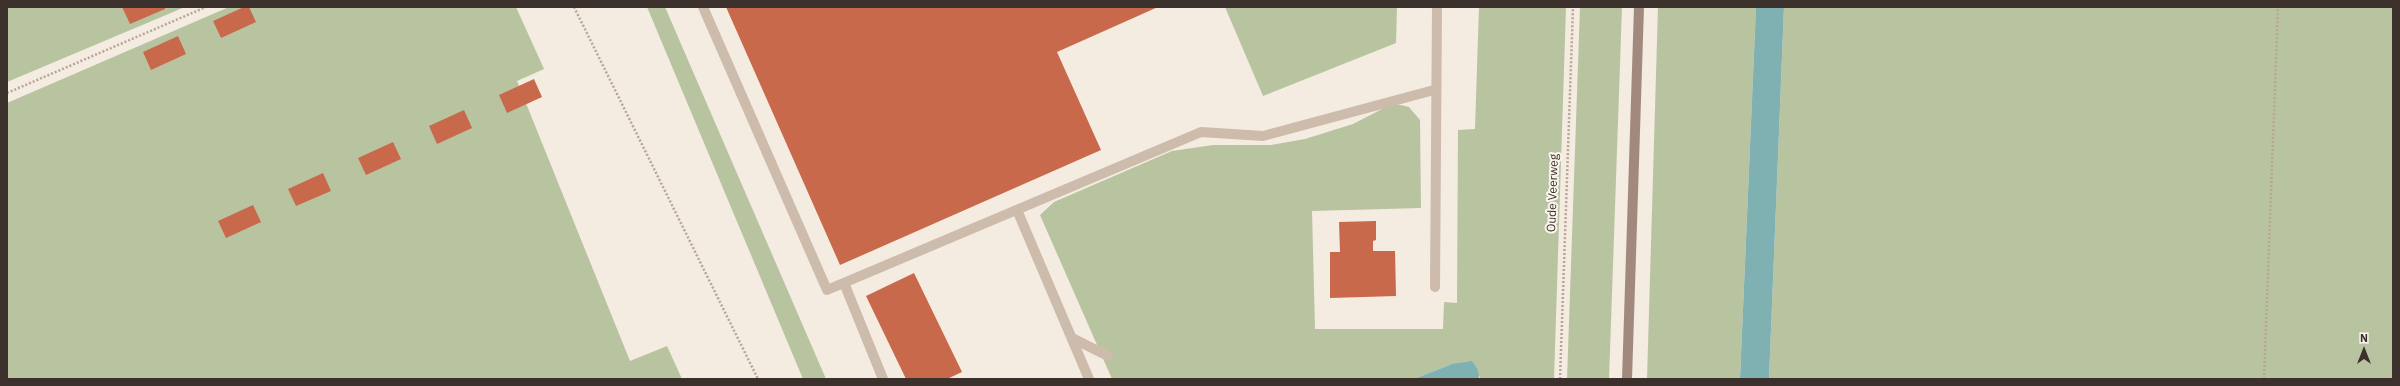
<!DOCTYPE html>
<style>
body{margin:0}
#map{position:relative;width:2400px;height:386px;overflow:hidden;background:#f4ebe1;font-family:"IBM Plex Sans",sans-serif}
canvas{display:block}
.frame{position:absolute;inset:0;border:8px solid #3b302b;pointer-events:none}
.north{position:absolute;left:2344px;top:330px;width:40px;height:40px;-webkit-text-stroke:3px #fbf5ee;paint-order:stroke;rotate:0deg;font-size:11px;font-weight:700;line-height:16px;text-align:center;color:#3b302b}
.north::after{content:'';display:block;margin:auto;width:14px;height:18px;background:#3b302b;clip-path:polygon(50% 0,100% 100%,50% 72%,0 100%)}
</style>
<div id="map">
<canvas width="2400" height="386"></canvas>
<div class="frame"></div>
<div class="north">N</div>
</div>
<script>
const g = document.querySelector('canvas').getContext('2d');
g.lineJoin = 'round';
function fill(path, color) {
  g.fillStyle = color;
  g.fill(path, 'evenodd');
}
function stroke(path, color, width, dash) {
  g.strokeStyle = color;
  g.lineWidth = width;
  g.lineCap = dash ? 'butt' : 'round';
  g.setLineDash(dash || []);
  g.stroke(path);
}
function write(font, color, halo, rows, align = 'center') {
  g.font = font + ' "IBM Plex Sans",sans-serif';
  g.lineWidth = 4;
  g.setLineDash([]);
  g.textBaseline = 'middle';
  g.strokeStyle = halo;
  g.fillStyle = color;
  for (const [text, x, y, turn = 0] of rows) {
    g.save();
    g.translate(x, y);
    g.rotate((+turn || 0) * Math.PI / 180);
    g.textAlign = isNaN(turn) ? turn : align;
    if (halo) g.strokeText(text, 0, 0);
    g.fillText(text, 0, 0);
    g.restore();
  }
}
fill(new Path2D(`
 M7 7H185L7 82Z
 M229 7H516L544 69 517 81 630 361 667 346 682 379H7V103Z
 M647 7H665L826 379H803Z
 M1225 7H1397L1396 43 1263 96Z
 M1479 7H1566L1554 379H1479L1480 377 1452 364 1414 379H1112L1040 215 1054 202 1172 151 1213 145H1271L1305 139 1353 124 1388 106 1396 104 1409 107 1420 120 1421 208 1312 211 1315 329H1443L1444 302 1457 303 1458 130 1475 129Z
 M1580 7H1622L1609 379H1567Z
 M1658 7H1756L1740 379H1647Z
 M1784 7H2393V379H1769Z`), '#b8c4a0');
fill(new Path2D(`
 M1756 7H1784L1769 379H1740Z
 M1472 361 1478 370 1479 379H1414L1452 364Z`), '#7fb0b2');
fill(new Path2D(`
 M122 7H165V9L130 24Z
 M244 7H249L256 22 221 38 213 21Z
 M726 7H1158L1057 52 1101 150 840 265Z
 M178 36 186 54 151 70 143 52Z
 M534 79 542 97 507 113 499 95Z
 M464 110 472 128 437 144 429 126Z
 M393 142 401 159 366 175 358 158Z
 M323 173 331 191 296 206 288 189Z
 M253 205 261 222 226 238 218 221Z
 M1376 221V240L1373 241V251H1395L1396 296 1330 298V252H1340L1339 222Z
 M914 273 962 372 947 379H906L866 296Z`), '#c8694b');
stroke(new Path2D(`
 M574 7 758 379
 M7 93 206 7
 M1560 379 1573 7
 M2264 379 2278 7`), '#b9a596', 2.5, [2, 2]);
stroke(new Path2D(`
 M703 7 827 290 1201 132 1263 136 1434 90
 M1017 210 1089 379
 M844 283 883 379
 M1435 287 1437 7
 M1072 338 1108 356`), '#cdbbac', 10);
stroke(new Path2D(`
 M1627 379 1639 7`), '#a18a7d', 10);
write('12px', '#3b302b', '#fbf5ee', [
 ["Oude Veerweg",1553,193,-88]
]);
</script>
